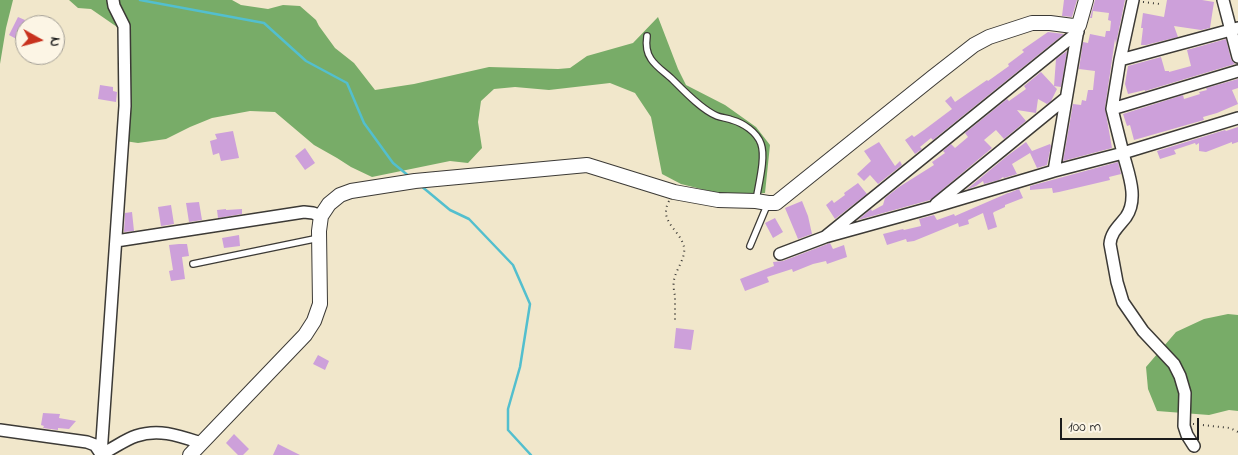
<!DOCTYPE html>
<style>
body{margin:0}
#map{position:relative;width:1238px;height:455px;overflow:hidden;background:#f1e7cb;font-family:"Indie Flower",sans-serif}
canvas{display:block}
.north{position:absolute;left:15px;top:15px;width:50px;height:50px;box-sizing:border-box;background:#fcf5e5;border:1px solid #a29e95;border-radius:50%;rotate:97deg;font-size:14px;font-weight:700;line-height:20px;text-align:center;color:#1c1c1c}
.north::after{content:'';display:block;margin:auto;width:18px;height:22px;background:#c8321e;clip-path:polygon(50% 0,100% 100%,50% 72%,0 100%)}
.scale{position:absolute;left:1060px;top:418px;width:139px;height:22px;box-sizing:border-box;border:2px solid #1c1c1c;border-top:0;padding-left:6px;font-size:15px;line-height:18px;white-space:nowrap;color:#1c1c1c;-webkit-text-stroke:4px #fcf5e5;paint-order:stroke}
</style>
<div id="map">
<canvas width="1238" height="455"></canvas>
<div class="north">N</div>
<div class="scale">100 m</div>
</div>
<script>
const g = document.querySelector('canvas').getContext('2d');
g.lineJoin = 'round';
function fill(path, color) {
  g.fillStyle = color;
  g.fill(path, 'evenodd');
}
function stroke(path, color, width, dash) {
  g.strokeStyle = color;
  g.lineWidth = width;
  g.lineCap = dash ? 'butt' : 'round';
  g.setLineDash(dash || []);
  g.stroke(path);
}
fill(new Path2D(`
 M0 0H13L6 28 0 64Z
 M69 0H232L241 5 268 9 283 5 300 6 316 20 319 26 335 48 354 63 375 90 414 84 489 67 558 69 570 68 587 56 633 43 658 17 678 69 686 85 725 105 756 127 770 145 765 193 725 195 681 184 662 174 651 117 635 93 610 83 549 90 515 87 494 89 481 101 478 122 482 148 468 163 450 161 372 177 351 167 337 158 314 145 275 112 250 111 212 118 190 127 166 139 138 143 118 140 120 29 91 9 78 8Z
 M1228 314 1238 315V411L1229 410 1209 415 1157 411 1148 389 1146 367 1176 332 1204 319Z`), '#78ac68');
stroke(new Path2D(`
 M140 0 264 23 306 61 347 83 364 123 393 163 410 177
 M420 185 450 210 469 219 513 265 530 304 520 367 508 409V430L531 455`), '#53bfce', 2.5);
fill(new Path2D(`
 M1064 0H1077L1072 17 1062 16Z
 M1095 0H1125L1116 44 1115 39 1105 108 1112 148 1063 161 1073 104 1081 105 1082 100 1086 101 1088 90H1093L1095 71 1079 69 1083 42 1088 43 1090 34 1105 37 1106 31H1113H1110L1111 21 1108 20 1109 13 1093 11 1092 18H1090Z
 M1167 0H1202L1214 2 1210 28 1201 30 1174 26 1178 37 1146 45H1141L1143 28H1141L1143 13 1164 17Z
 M18 17 25 20V36L22 42 9 35Z
 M1048 32 1064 34 933 140 931 138 920 147 922 149 915 154 905 140 912 135 914 137 924 130 952 109 945 101 951 96 955 102 987 80 988 81 1009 66 1008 64 1024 52 1022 50Z
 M1226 39 1231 59 1235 64 1145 91V90L1128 94 1125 84 1128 66 1161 57 1165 71H1169V72L1191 66 1187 50Z
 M1067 51 1061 87 1054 86 1057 89 1051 101 1047 104 1038 99 1036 113 1017 110 1026 121 1004 139 996 130 984 140 992 148 930 200 858 220 871 209 872 211 883 205 885 198 899 187 934 165 932 162 945 153 943 151 951 144 955 148 968 137 965 133 1007 99 1009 101 1026 89 1024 86 1041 72 1054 86 1056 59Z
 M1238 79V88L1232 90 1238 104 1217 113 1203 117 1204 120 1134 140 1130 125 1127 126 1123 114 1183 95 1184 99 1200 94 1199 92 1207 90 1206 88Z
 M100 85 113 87V91L117 92 116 102 98 99Z
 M1238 127V142L1232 144V142L1206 152 1199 151V143L1196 145 1195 143 1174 150 1176 154 1160 159 1157 151 1225 130 1226 131Z
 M233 131 239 158 221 161 219 153 213 155 210 141 217 139 215 134Z
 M879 142 895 166 900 161 902 165 878 184 870 175 864 181 857 174 871 161 864 151Z
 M1026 142 1032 151 1050 144 1051 146 1047 165 1037 168 1030 153 1012 164 1017 174 1004 178 1003 177 999 180 984 184 983 181 976 186 966 190 1007 156Z
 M305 148 315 163 305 170 295 156Z
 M1118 162 1121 174 1109 177 1110 180 1059 192 1053 193 1052 188 1030 190V186Z
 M858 183 867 194 835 219 826 205 832 200 834 203 845 195 844 193Z
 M1019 189 1023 198 1005 205V207L994 212 993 213 997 227 988 230 983 213 968 220 969 224 959 227 958 223 914 241 907 242 906 239 887 245 883 234 903 229 904 230 921 226 919 219 934 215 937 220 954 214 955 216 1008 193H1009Z
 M802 201 808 216 812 234 798 239 785 208Z
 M199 202 202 220 189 222 186 203Z
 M171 205 174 224 161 226 158 207Z
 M226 209V210L242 209V214L218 218 217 210Z
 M132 212 134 231 124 232 125 213Z
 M775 218 783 232 773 238 765 223Z
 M239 235 240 246 224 248 222 238Z
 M830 243 833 249 844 245 847 257 827 264 826 261 813 264 793 272 792 269 767 277 769 282 745 291 740 279 774 266 773 262 783 261Z
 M179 244H187L189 256 182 257 185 279 171 281 169 271 173 270 169 245Z
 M676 328 694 330 691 350 674 348Z
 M318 355 329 361 325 370 313 364Z
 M43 413 60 414 59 418 76 421 69 429 58 428V430L43 428 44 426 41 425Z
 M234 434 249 449 243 455H238L226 443Z
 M278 444 300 455H273Z`), '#cda0da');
const service = new Path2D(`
 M647 36C646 43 646 52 651 59 656 67 666 73 673 80 684 91 702 110 717 116 722 118 728 118 732 120 743 123 757 132 761 144 766 158 758 186 756 201
 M750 246 768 203
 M193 264 319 238`);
const minor = new Path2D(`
 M1223 0 1238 57
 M1078 32 825 237 930 208 1054 171 1123 153 1112 109 1120 60 1133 0
 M1120 60 1238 28
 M1112 109 1238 71
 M1054 171 1078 29
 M936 204 1066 98
 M116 241 304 212 313 213 321 216
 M780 254 825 237
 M0 430 87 442 95 445 101 454C113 449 124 440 136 436 159 428 180 436 201 443
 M1194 446 1187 435 1184 426 1185 393 1180 376 1174 364 1143 331 1123 302 1117 282 1110 244C1111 232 1119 226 1126 217 1139 198 1128 173 1123 153L1238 118
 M101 455 125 106 124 26 114 6 113 0`);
const tertiary = new Path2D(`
 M190 455 305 335 314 321 320 304 319 231 321 216 329 204 340 195 351 191 415 181 587 165 674 192 718 200 756 201 768 203H776L933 77 974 45 989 37 1032 23H1050L1073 26 1079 25 1086 0`);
stroke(service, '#3c3a36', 8);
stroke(minor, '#3c3a36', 14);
stroke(tertiary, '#3c3a36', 16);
stroke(new Path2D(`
 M1143 2 1160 4
 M669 201C658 222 680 229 684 247 686 258 676 269 674 280 673 285 674 291 675 296 675 305 675 314 675 323
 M1193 424 1230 428 1238 432`), '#3c3a36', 2, [1, 4]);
stroke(service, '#fff', 5.5);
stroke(minor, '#fff', 11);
stroke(tertiary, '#fff', 14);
</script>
